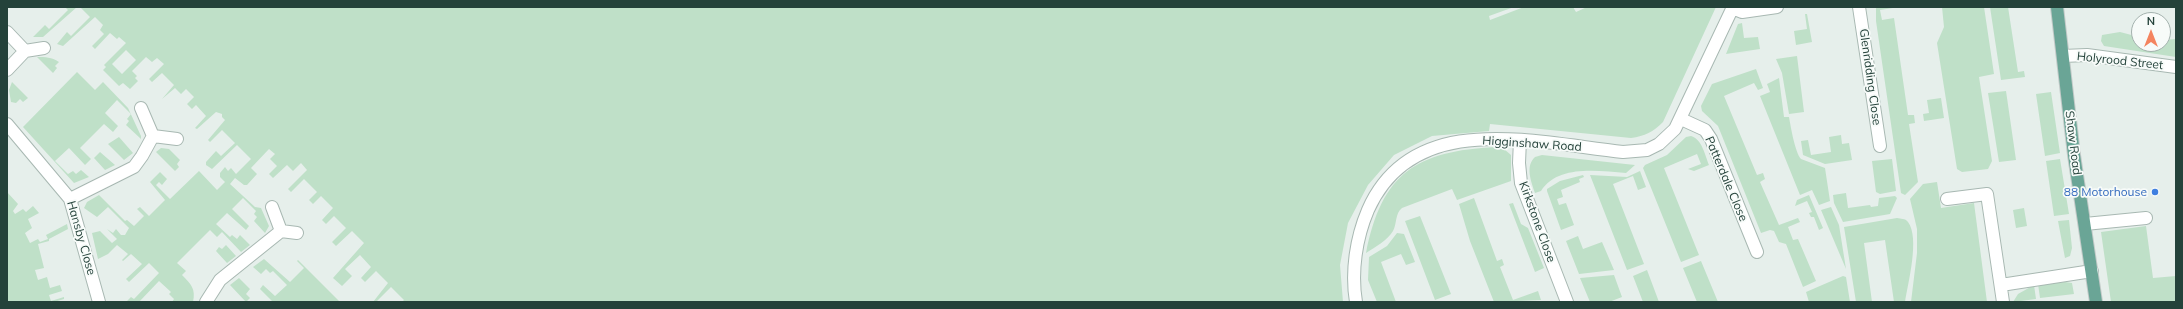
<!DOCTYPE html>
<style>
body{margin:0}
#map{position:relative;width:2183px;height:309px;overflow:hidden;background:#e6efeb;font-family:Mulish,sans-serif}
canvas{display:block}
.frame{position:absolute;inset:0;border:8px solid #24423a;pointer-events:none}
.north{position:absolute;left:2131px;top:12px;width:40px;height:40px;box-sizing:border-box;background:#f7fbf9;border:1px solid #a3b1ad;border-radius:50%;rotate:0deg;font-size:11px;font-weight:700;line-height:16px;text-align:center;color:#24423a}
.north::after{content:'';display:block;margin:auto;width:14px;height:18px;background:#f4845f;clip-path:polygon(50% 0,100% 100%,50% 72%,0 100%)}
</style>
<div id="map">
<canvas width="2183" height="309"></canvas>
<div class="frame"></div>
<div class="north">N</div>
</div>
<script>
const g = document.querySelector('canvas').getContext('2d');
g.lineJoin = 'round';
function fill(path, color) {
  g.fillStyle = color;
  g.fill(path, 'evenodd');
}
function stroke(path, color, width, dash) {
  g.strokeStyle = color;
  g.lineWidth = width;
  g.lineCap = dash ? 'butt' : 'round';
  g.setLineDash(dash || []);
  g.stroke(path);
}
function write(font, color, halo, rows, align = 'center') {
  g.font = font + ' Mulish,sans-serif';
  g.lineWidth = 3.5;
  g.setLineDash([]);
  g.textBaseline = 'middle';
  g.strokeStyle = halo;
  g.fillStyle = color;
  for (const [text, x, y, turn = 0] of rows) {
    g.save();
    g.translate(x, y);
    g.rotate((+turn || 0) * Math.PI / 180);
    g.textAlign = isNaN(turn) ? turn : align;
    if (halo) g.strokeText(text, 0, 0);
    g.fillText(text, 0, 0);
    g.restore();
  }
}
fill(new Path2D(`
 M65 7H77L43 37H33L45 25 49 29 68 10Z
 M80 7H1514L1489 16 1490 20 1524 7H1573L1576 12 1587 7H1716L1663 122C1653 132 1645 136 1631 138L1490 124 1489 131 1432 136 1394 155 1368 185 1348 223 1340 265 1343 302H402L404 300 391 287 376 302H373L388 283 376 271 365 282 361 278 371 267 360 255 345 269 352 276 342 286 333 278 364 243 352 231 336 246 332 242 346 228 334 216 326 224 322 220 333 208 321 196 313 204 309 200 317 192 304 179 291 192 288 189 307 170 301 163 293 171 287 165 273 178 269 174 277 166 270 159 275 154 269 149 251 168 257 174 247 185H244L235 178 230 184 255 207 261 208 269 226 265 233 254 221 257 217 254 214 256 211 243 198 232 209 249 226 246 230 227 213 216 224 230 237 232 235 237 239 240 235 250 245 241 252 222 232 217 237 210 230 177 263 186 271 182 275C191 284 196 289 193 302H172L174 299 169 294 171 292 159 281 139 302H126L131 297 134 299 159 273 149 263 129 282 126 279 142 264 131 254 123 261 122 260 128 254 117 245 108 254 98 259 92 233 100 231 112 243 117 239 107 229 113 233 116 229 121 235H125L129 228 108 207 97 217 84 208 87 202 99 195 125 221 127 220 134 226 144 216 137 209 140 207 149 216 165 200 150 182 160 172 167 179 162 185 159 182 156 185 170 199 199 171 217 190 225 182 220 177V173L225 167 228 171 231 168 236 174 251 159 237 145 212 169 206 165V162L216 151 221 156 235 143 222 130 210 142 208 140 225 120 222 117V114L216 112 197 129 195 128 206 116 196 105 192 109 187 104 194 97 186 89 181 94 175 88 162 99 174 85 162 73 152 82 149 79 164 64 157 58 152 62 146 57 132 71 137 76 135 78 138 81 130 89 123 83 119 86 103 70 106 67 104 65 126 43 119 37 117 39 110 33 95 49 92 46 104 34 100 30 103 25 95 17 63 46 57 44 67 32 71 36 90 17ZM126 50 136 60 122 74 112 64Z
 M1876 7H1899L1880 10 1882 20 1894 18 1908 115H1914L1915 123 1909 124 1918 182 1905 195 1901 193 1898 172 1876 21Z
 M1942 7H1984L1994 74 1979 77 1992 161 1988 169 1962 172 1957 169 1937 43 1944 27Z
 M1990 7H2008L2018 72 2024 71 2025 77 2001 80Z
 M1805 14H1807L1812 42 1796 45 1794 31 1807 29Z
 M1742 23 1744 38 1758 37 1760 49 1726 54 1738 24Z
 M2120 32 2139 37V44H2163V40L2176 39V57L2104 46 2101 41 2102 35Z
 M1797 56 1804 112 1789 114 1782 73 1776 59Z
 M37 57C46 57 51 57 59 62L55 66 57 68 53 73Z
 M1756 69 1763 88 1758 90 1754 83 1724 96 1757 175 1763 173 1765 179 1760 182 1779 225 1798 218 1800 222 1788 227 1793 240 1798 239 1816 281 1803 287 1786 244 1779 242 1774 231 1770 230 1761 233 1718 126 1702 111 1701 106 1712 84Z
 M77 72 95 90 103 82 128 108 141 136V139L126 125 129 121 127 119 131 114 117 100 105 113 118 126 113 132 104 124 80 148 91 159 85 165 69 148 55 161 68 174 73 171 76 174 81 170 89 177 74 183 23 127Z
 M1779 78 1784 117H1789C1791 128 1795 152 1801 159L1825 168 1830 201 1819 205 1812 190 1800 195 1760 96 1770 92 1767 84Z
 M12 82 28 98 23 102 20 99 16 103 11 102 9 90Z
 M2006 91 2016 160 1999 162 1988 93Z
 M2051 92 2060 153 2045 156 2036 94Z
 M1941 98 1944 118 1924 121 1923 114 1929 113 1927 100Z
 M1841 135 1842 144 1849 143 1852 160 1825 164 1803 155 1801 141 1808 140 1811 155 1831 152 1829 137Z
 M1691 136C1702 139 1705 155 1709 165L1694 171 1688 169 1701 164 1697 154 1664 168 1699 255 1681 262 1643 168 1645 165 1667 155 1686 137Z
 M119 137 133 153 124 160 108 144Z
 M1496 147 1504 149 1511 155V181L1457 200 1452 189 1402 208C1395 213 1397 224 1393 231 1387 241 1375 247 1366 253 1382 173 1416 151 1496 147Z
 M161 148 169 149 180 160 177 164 179 167 175 171 156 152Z
 M100 152 115 165 105 170 94 158Z
 M1542 155 1635 165 1626 173C1599 171 1558 164 1541 191L1535 193C1531 181 1525 166 1535 157Z
 M1892 159 1896 191 1880 194 1876 192 1872 161Z
 M2060 159 2069 214 2054 216 2046 161Z
 M1640 171 1646 187 1638 190 1633 176 1613 184 1644 264 1627 270 1590 175 1627 177Z
 M1583 175 1584 177 1579 179 1580 182 1561 190 1563 197 1557 199 1559 205 1566 203 1574 225 1561 230 1547 191V189L1560 181Z
 M1937 182 1941 208 1974 203 1987 302H1911L1917 253V229L1910 199 1923 184Z
 M7 192 18 204 13 211 15 214 23 209 26 212 33 206 39 213 28 219 32 228 25 233 30 243 38 239 40 242 48 239 46 235 67 224 68 229 49 239V241L38 244 44 268 35 270 38 280 47 277 50 288 60 285 62 291 49 295 51 301 64 297V299L54 302H7Z
 M1846 193 1848 208 1870 205 1871 207 1878 206 1879 198 1895 196 1897 198 1890 214 1843 222 1834 203 1833 195Z
 M1809 195 1823 228 1819 230 1814 217H1811L1809 213 1812 212 1807 201 1795 206 1797 200Z
 M1474 198 1497 261 1502 259 1504 265 1500 267 1513 300 1538 291 1541 300 1494 302 1470 241 1459 204Z
 M1513 203 1521 224 1528 228 1544 268 1535 272 1509 204Z
 M1831 207 1839 225 1846 269 1821 210Z
 M2024 208 2027 226 2016 228 2013 210Z
 M1420 216 1451 294 1435 300 1405 221Z
 M1897 218C1901 219 1905 218 1908 222 1920 238 1908 283 1905 302H1894L1885 240 1864 243 1872 302H1856L1844 227Z
 M2069 220 2072 248 2070 256 2065 258 2058 221Z
 M2146 226 2153 278 2176 276V302H2111L2101 232Z
 M1397 233 1404 234 1415 262 1406 265 1401 254 1381 262 1396 302H1377L1368 280 1369 257 1387 246Z
 M1578 236 1583 249 1602 242 1614 270 1579 274 1566 241Z
 M226 245 236 256 227 263 216 251 219 247 222 249Z
 M264 259 290 282 304 268 297 261 298 260 340 302H273L260 289 263 285 275 296 287 285 273 271 270 273 266 269 261 274 253 267Z
 M1701 261 1718 302H1697L1683 268Z
 M1647 270 1659 302H1643L1633 276Z
 M1614 275 1622 297 1609 302H1590L1580 278Z
 M1843 276 1846 277 1850 302H1809L1806 292Z
 M239 278 250 289 246 294 250 298 247 301 249 302H246L230 285Z
 M2065 282 2072 283 2074 294 2040 298 2038 284Z
 M2034 285 2036 299 2013 302 2018 294Z`), '#bfe0c8');
const minor = new Path2D(`
 M1859 7 1880 146
 M1732 8 1742 12 1777 7
 M7 32 25 51
 M2063 56 2087 55 2176 67
 M7 70 25 51 44 48
 M141 108 153 136 177 139
 M1681 119 1705 130 1711 139 1757 252
 M7 124 70 199 99 302
 M1520 140 1519 163 1521 183 1567 302
 M70 199 134 167 142 156 153 136
 M1947 199 1987 194 2003 302
 M272 207 281 231 297 233
 M2085 224 2146 218
 M2001 285 2092 271
 M206 302 220 280 281 231
 M1356 302C1351 272 1356 238 1368 210 1413 108 1536 143 1623 152L1647 150 1659 144 1675 129 1733 7`);
const major = new Path2D(`
 M2057 7 2074 155 2096 302`);
stroke(minor, '#a8b8b2', 14);
stroke(major, '#c2cac8', 14);
stroke(minor, '#fff', 12);
stroke(major, '#6aa596', 12);
for (const [x, y, r, color] of [
 [2155,192,4,"#3f7fe0"]
]) {
  const dot = new Path2D();
  dot.arc(x, y, r, 0, 2 * Math.PI);
  g.fillStyle = color;
  g.fill(dot);
  stroke(dot, '#f7fbf9', 1.5);
}
write('12px', '#24423a', '#f7fbf9', [
 ["Holyrood Street",2120,61,6],
 ["Glenridding Close",1870,77,82],
 ["Shaw Road",2073,143,83],
 ["Higginshaw Road",1532,144,4],
 ["Patterdale Close",1726,179,67],
 ["Kirkstone Close",1537,222,70],
 ["Hansby Close",81,238,74]
]);
write('12px', '#366cbe', '#f7fbf9', [
 ["88 Motorhouse",2147,192]
], 'right');
</script>
